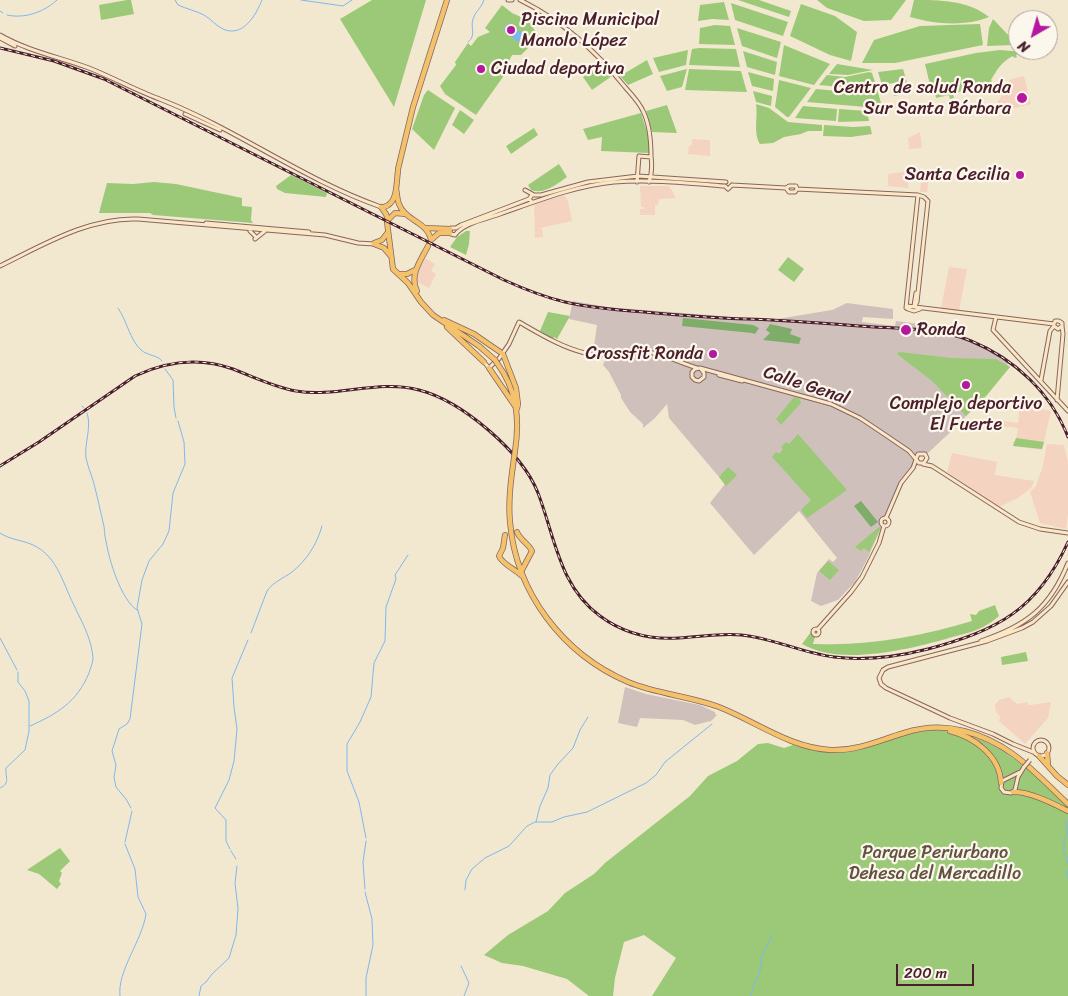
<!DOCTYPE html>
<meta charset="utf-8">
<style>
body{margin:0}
#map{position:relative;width:1068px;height:996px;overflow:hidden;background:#f2e8cf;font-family:Sriracha,sans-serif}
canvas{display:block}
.north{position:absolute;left:1008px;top:10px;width:50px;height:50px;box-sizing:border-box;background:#fbf7ec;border:1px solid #b4a19f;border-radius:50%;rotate:218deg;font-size:14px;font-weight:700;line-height:20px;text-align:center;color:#4a1f2b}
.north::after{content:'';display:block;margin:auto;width:18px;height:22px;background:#b5179e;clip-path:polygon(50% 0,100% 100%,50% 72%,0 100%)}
.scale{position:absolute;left:896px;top:964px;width:78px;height:22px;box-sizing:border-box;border:2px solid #4a1f2b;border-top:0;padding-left:6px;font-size:15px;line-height:18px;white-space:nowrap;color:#4a1f2b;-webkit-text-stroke:4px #fbf7ec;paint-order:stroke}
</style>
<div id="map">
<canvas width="1068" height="996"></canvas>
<div class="north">N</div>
<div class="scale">200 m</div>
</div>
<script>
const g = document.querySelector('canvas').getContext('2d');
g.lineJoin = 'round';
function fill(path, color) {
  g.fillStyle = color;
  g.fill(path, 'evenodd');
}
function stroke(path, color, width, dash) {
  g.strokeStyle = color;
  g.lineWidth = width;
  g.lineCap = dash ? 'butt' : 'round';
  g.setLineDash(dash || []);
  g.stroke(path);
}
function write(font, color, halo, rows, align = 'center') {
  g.font = font + ' Sriracha,sans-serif';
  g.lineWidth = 4.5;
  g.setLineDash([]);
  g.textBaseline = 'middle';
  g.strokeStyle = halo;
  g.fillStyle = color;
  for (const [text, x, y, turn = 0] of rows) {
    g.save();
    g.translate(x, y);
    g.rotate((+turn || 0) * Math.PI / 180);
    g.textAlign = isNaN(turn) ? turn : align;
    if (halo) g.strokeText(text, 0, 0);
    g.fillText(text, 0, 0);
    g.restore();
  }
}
fill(new Path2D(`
 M1024 76 1031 104 997 112 995 105 1006 90 1009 81 1012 79Z
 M920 132 922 148 909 149 908 138Z
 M692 139 709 140 710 141V156L688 154 689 146 692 145Z
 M928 168 930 170 927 192H921L920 191 922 170Z
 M909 171 908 188 888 186V174Z
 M640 186H669L676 198 659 199 658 205H655V215H640V209H644V207H641Z
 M564 195 568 201 572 221 540 228 542 229 543 237 535 238 534 204Z
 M425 258 435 264 431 271 436 274 429 288 417 282 415 276Z
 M949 267 967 269 959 311 941 308Z
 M1029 399 1032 405 1041 406 1040 409 1051 411 1042 450 1013 446V442L1016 440 1018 428 994 425 995 420 1018 423 1020 407Z
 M1047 444 1064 445 1068 462V514L1066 529 1040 523 1030 492 1036 486 1041 471 1042 470Z
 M952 453 997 462 995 475 1034 481 1032 487 1018 498 999 507 947 472Z
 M1009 697 1017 704 1028 702V705H1031L1051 702 1048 718 1025 744 999 721 1000 717 996 712 995 705 999 700Z`), '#f4d3c0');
fill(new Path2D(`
 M573 301 607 307 771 320 832 310 847 303 893 309V319L863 317 862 322 895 326 896 321 952 328 964 336 999 353 1010 361 1007 365 1010 367 959 424 928 453 914 454 915 460V466L895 495 867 560 855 582 838 600 821 606 811 601 817 573 829 559 833 562 837 558 799 511 754 555 710 503 725 484 669 418 667 404 655 418 643 428V424L630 412 621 398V395L609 372 603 365 607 355 604 351H600L594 346 597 325 569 319Z
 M625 687 646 694 700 705 715 712V714L717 715 711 721 695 725 683 720 640 718 637 727 618 723Z`), '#d0c0bc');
fill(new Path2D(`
 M127 0H131L134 14 101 20 99 5Z
 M372 0H426L394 107 340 19Z
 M738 0H759L791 11 789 17Z
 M817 0H906L891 20 864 21 827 8Z
 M914 0C940 0 968 0 989 17 965 27 934 24 910 17Z
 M724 2 729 20 712 19 698 21 700 5Z
 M731 3 788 22 783 36 735 20Z
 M801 4 835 16 857 32 851 61 830 55 790 36Z
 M502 5 512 13 528 20 539 37 521 55H512L508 63 510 67 476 115 445 94 440 86 456 65 455 62 468 43 471 46 478 37 490 32 485 28Z
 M993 19 1012 39 1015 42 1014 45 987 46 989 28Z
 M980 24 983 45 895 63H862L874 40 920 26Z
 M715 25 730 26 735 45 699 44 700 28Z
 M737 28 781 42 777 58 742 46Z
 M784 45 830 64 814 85 779 76Z
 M699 48 736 49 740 67 689 65 692 49Z
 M688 50 686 65 659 72 653 58Z
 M1000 50 1023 52 1016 55 1017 57 1014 58 1013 56C1001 62 997 70 991 80L992 82 984 94C976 87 963 91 953 94L954 98 950 99 949 95 936 98 934 89H931L925 64 976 53Z
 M743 51 777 62 775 75 747 67Z
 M647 60 653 74 628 85 620 76Z
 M837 64 873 70 848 75 829 74Z
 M601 65 612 76 592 90 583 77Z
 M687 69 682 87 667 91 660 76Z
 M689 69 741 71 747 92 685 90Z
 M903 69 910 93 894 96 892 86 899 84V82L882 85 878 72Z
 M748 72 774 79 773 91 752 86Z
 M869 72 872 73 876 85 861 89 819 85 827 75 845 77Z
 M779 80 811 88 789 117H787L775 107Z
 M816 89 860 93 877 89 881 103 866 107 807 102Z
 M428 90 455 108 434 150 412 129 424 95Z
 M753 91 772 96 771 106 756 102Z
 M756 104 769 108 788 122 822 125V131H808L801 134 784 137 773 143 760 144C753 133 758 117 756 104Z
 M667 105 677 133 652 132 646 111Z
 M803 106 837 109 836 121 795 118Z
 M839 109 867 111 869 121 838 122Z
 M460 110 474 120 464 134 452 125Z
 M641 113 649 138V153L601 151 602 137 588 140 583 129Z
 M824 125 853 127 870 126 872 134 851 137 823 136Z
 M534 128 538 135 511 154 506 146Z
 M559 164 567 177C557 184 544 195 531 190L528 185Z
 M291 175 327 193 326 197 285 193 277 189 276 186Z
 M154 182 176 184 242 198V206L252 207 251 220 253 223 153 215 150 213H99L107 183 133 184Z
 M466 231H470L469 244 466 255 450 247 457 237Z
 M788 257 804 269 794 282 778 270Z
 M548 312 570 316 557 339 554 337 553 339 540 331Z
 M899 352 952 358 996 359 1010 367 987 395 966 416 932 381 897 354Z
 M794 397 800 399 801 403 781 425 776 419Z
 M798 434 847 490 807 518 801 510 811 500 772 457 776 452 779 454 783 449 781 447 786 442 789 444Z
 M1016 438 1044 442 1042 449 1013 446Z
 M728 467 737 475 726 486 719 477Z
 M879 527 881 528 869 552 864 548 861 551 855 547Z
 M828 561 839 570 830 580 819 571Z
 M995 605 999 616C994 620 989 624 983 627 972 633 958 635 946 639 906 650 840 666 802 644L811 632 815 637 813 644H817C870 646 921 636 972 621L970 614 976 615 979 611Z
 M1026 652 1028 661 1002 665 1001 657Z
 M933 730C993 731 1026 768 1068 805V996H652L676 958 644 935 624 942 615 978 613 996H589L567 979 523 966 502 963 484 955 508 935 548 911 565 893 594 874 605 863 690 796 708 776 737 761 758 744 768 743 784 748 793 745 816 750 838 751 911 733Z
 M60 848 70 861 60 871 62 873 59 881 61 884 57 889 39 874 27 870Z`), '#9cc977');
fill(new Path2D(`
 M683 318 753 325 759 328 755 334 752 333 682 326Z
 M770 324 792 329 790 334 801 338 799 344 763 340 770 333 766 330Z
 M861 501 878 522 871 527 854 506Z`), '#7dad68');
fill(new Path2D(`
 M509 23 524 35 518 42 503 30Z`), '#7eb7ee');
stroke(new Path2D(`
 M175 0 178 5C187 9 196 11 204 15 211 19 216 26 223 29 243 38 256 15 262 0
 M301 0 343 6 352 0
 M0 11 3 13
 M7 15C25 19 44 12 57 0
 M468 42C477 35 470 28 473 19 475 11 482 8 484 0
 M118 308C127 321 130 340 141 350 148 356 158 355 162 361
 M165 369 173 380 174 407 176 418
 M82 406 84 408
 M87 413C92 427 84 444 86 458 88 468 93 478 95 488 98 499 100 510 103 522 105 528 104 535 106 541 109 560 121 600 137 610
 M0 533C10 540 23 540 33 545 59 557 63 586 76 609
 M251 633 267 591C273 582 284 578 292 572 307 560 317 544 322 526
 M0 638 17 670
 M30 726C57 714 77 702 89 673 90 668 93 664 93 658 92 642 84 625 76 610
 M347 755V744L360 722 371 697 374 663 385 641 386 607 396 579 395 575 408 555
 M347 756V771L359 802 366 838
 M0 788C11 783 5 777 6 768L25 750 29 731V701L25 691 18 682V672
 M131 808 126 799 116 787 114 777 116 765 112 751 119 729 127 724 130 719 142 624 137 608 142 580 149 561 163 544 169 531 173 493 185 464 184 442 178 421
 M1066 819 1067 835 1064 841V852L1068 863
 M536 822 540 806 548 788 550 775 558 764 573 748 580 730 588 717
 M125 842 132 811
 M230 849 226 841V820L215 808 229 780 234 761 237 729 234 707 232 678 248 640
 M231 851 236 859
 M1068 869 1067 875 1068 879
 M365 889 363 862 366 841
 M465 890 466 880 472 869 485 858 509 846 527 826 535 822H552L564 817 587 812 646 783 656 775 665 762 712 724
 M365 892 372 919 373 945 366 978V996
 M461 966 469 983 464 996
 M120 996C117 971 142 941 146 914L138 897 135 869 125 844
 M199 996 201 986 206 982 212 974 229 958 236 935 238 909 235 883 237 866
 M750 996 761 968V958L772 935`), '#7eb7ee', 1);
const secondary = new Path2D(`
 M508 0H512
 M520 0C561 20 596 51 625 87 631 94 639 102 643 111 650 125 651 141 651 156 652 164 652 174 649 182
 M0 35C28 51 59 57 89 68 114 78 137 91 162 100 238 130 304 180 381 207
 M0 38 15 46
 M185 114 220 130
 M637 182 639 156 651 157
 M732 185 786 188 789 186H796L797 189
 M786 188 789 192H795L797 189 918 195
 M525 190 534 195
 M918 195 906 308 908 309 914 311 920 309
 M532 202 529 199 532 195H541L588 182 638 176 726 182
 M206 223 309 232
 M456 228H451L449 232 451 234 455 235C463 223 487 219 500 214 537 201 574 186 614 182 650 179 688 183 725 186L728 189 732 185
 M456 228 461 225 529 199
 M250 231 255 236
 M325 235 358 243 374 244
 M255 239 265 231
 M0 266C43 245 89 217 138 219L325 235
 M907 306 1054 324
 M914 306 916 293
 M915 306 917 302 928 201 924 197 918 195
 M996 317 993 330 1068 411
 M1054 324 1055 321H1059L1062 323V326
 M1054 326 1058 329 1062 326
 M498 360 509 344 519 322C540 334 561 347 585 353 605 358 625 351 646 352 663 353 680 363 697 368
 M484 362 489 368 494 363
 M701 369 704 373V377L699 381 695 380 692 377V372L695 369 700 368 831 404 860 418 881 432 909 451 919 463H924L927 458 925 454H918L916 459
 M719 375 742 381
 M1041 380 1050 331 1054 326
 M1057 400 1063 334 1062 326
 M923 464 932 466 1019 522 1040 529 1068 533
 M881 522a4 4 0 1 1 8 0a4 4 0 1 1-8 0Z
 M886 518 901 483 913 468 916 460
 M818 629 851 592 862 577 879 543 884 526
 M813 632a3 3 0 1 1 6 0a3 3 0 1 1-6 0Z
 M981 641C1026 626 1050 608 1068 563
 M1033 748a8 8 0 1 1 16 0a8 8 0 1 1-16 0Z
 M1033 752 1013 744 993 734 950 718 886 688 881 684 879 678 883 670 888 667 987 641 1022 628 1033 622 1051 606 1068 582
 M1020 772 1002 781 1001 788 1004 792 1011 793 1015 790 1018 777 1024 767`);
const primary = new Path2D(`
 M398 169 413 107 447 0
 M396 188C397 193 397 199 399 204 405 221 427 221 431 240L439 233H450
 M381 207 386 214 388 220 395 213 406 214
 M384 207C398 203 396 184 398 171
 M387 222 393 269 408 283 421 302 433 315 479 346 495 360
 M426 228 450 229
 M374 243 382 240 388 232
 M374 244 384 248 390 255
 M399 274H407L415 270
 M417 291C409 275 421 260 428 246
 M444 320 474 334 503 354 516 388 518 404 517 409
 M447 327 484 362
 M497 363C517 390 520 419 515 451
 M489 368 515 406
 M514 458C511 479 508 501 510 522 516 593 563 654 628 682 657 694 689 696 719 707 757 722 790 748 831 750 858 751 880 740 904 733 923 727 945 726 964 731 1011 743 1035 773 1068 804
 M517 532C520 540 528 543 532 551L522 570
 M505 535 503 548 499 556C502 564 515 569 522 576
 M950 731C974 737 1000 756 1001 783
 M1047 753 1048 764
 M1039 756 1057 776 1068 785
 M1013 792C1029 791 1054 804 1068 811`);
stroke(secondary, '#856564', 5);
stroke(primary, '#856564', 6);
stroke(secondary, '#fbe7c3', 3);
stroke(primary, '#f4c26a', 4.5);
const rail = new Path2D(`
 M0 48 54 61 104 79 504 280C524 289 544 297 565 302 591 308 617 310 644 312 678 315 712 318 746 319 783 320 821 323 859 326 896 329 937 327 971 341 1015 359 1051 393 1068 437
 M0 466 39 442 135 376C167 361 199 357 233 369 254 377 274 387 296 391 337 398 378 379 419 390 462 401 522 452 538 493 555 537 559 586 600 616 623 633 651 640 679 638 700 637 720 633 741 635 773 638 802 653 834 657 866 661 896 657 928 649 998 630 1037 610 1068 542`);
stroke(rail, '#4a1f2b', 3);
stroke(rail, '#fbf7ec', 1, [4]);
const secondaryBridge = new Path2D(`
 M1024 767 1030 760`);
const primaryBridge = new Path2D(`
 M495 360 497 363
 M514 458 515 451`);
stroke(secondaryBridge, '#856564', 5, []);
stroke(primaryBridge, '#856564', 6, []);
stroke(secondaryBridge, '#fbe7c3', 3);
stroke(primaryBridge, '#f4c26a', 4.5);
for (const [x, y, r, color] of [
 [511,30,5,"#b5179e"],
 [481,69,5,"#b5179e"],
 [1022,98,6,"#b5179e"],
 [1020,175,5,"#b5179e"],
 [906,330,6,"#b5179e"],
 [713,354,5,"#b5179e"],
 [966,385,5,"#b5179e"]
]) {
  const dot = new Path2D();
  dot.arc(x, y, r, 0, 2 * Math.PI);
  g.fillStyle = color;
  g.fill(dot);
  stroke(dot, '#fbf7ec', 2);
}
write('18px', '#4a1f2b', '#fbf7ec', [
 ["Piscina Municipal",521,20],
 ["Manolo López",521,41],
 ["Ciudad deportiva",491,69],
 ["Centro de salud Ronda",1011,88,"right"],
 ["Sur Santa Bárbara",1011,109,"right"],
 ["Santa Cecilia",1010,175,"right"],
 ["Ronda",917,330],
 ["Crossfit Ronda",703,354,"right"],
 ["Complejo deportivo",966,404,"center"],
 ["El Fuerte",966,425,"center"]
], 'left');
write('18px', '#4a1f2b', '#fbf7ec', [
 ["Calle Genal",806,386,18]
]);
write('18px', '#635242', '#fbf7ec', [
 ["Parque Periurbano",935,853],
 ["Dehesa del Mercadillo",935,874]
]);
</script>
